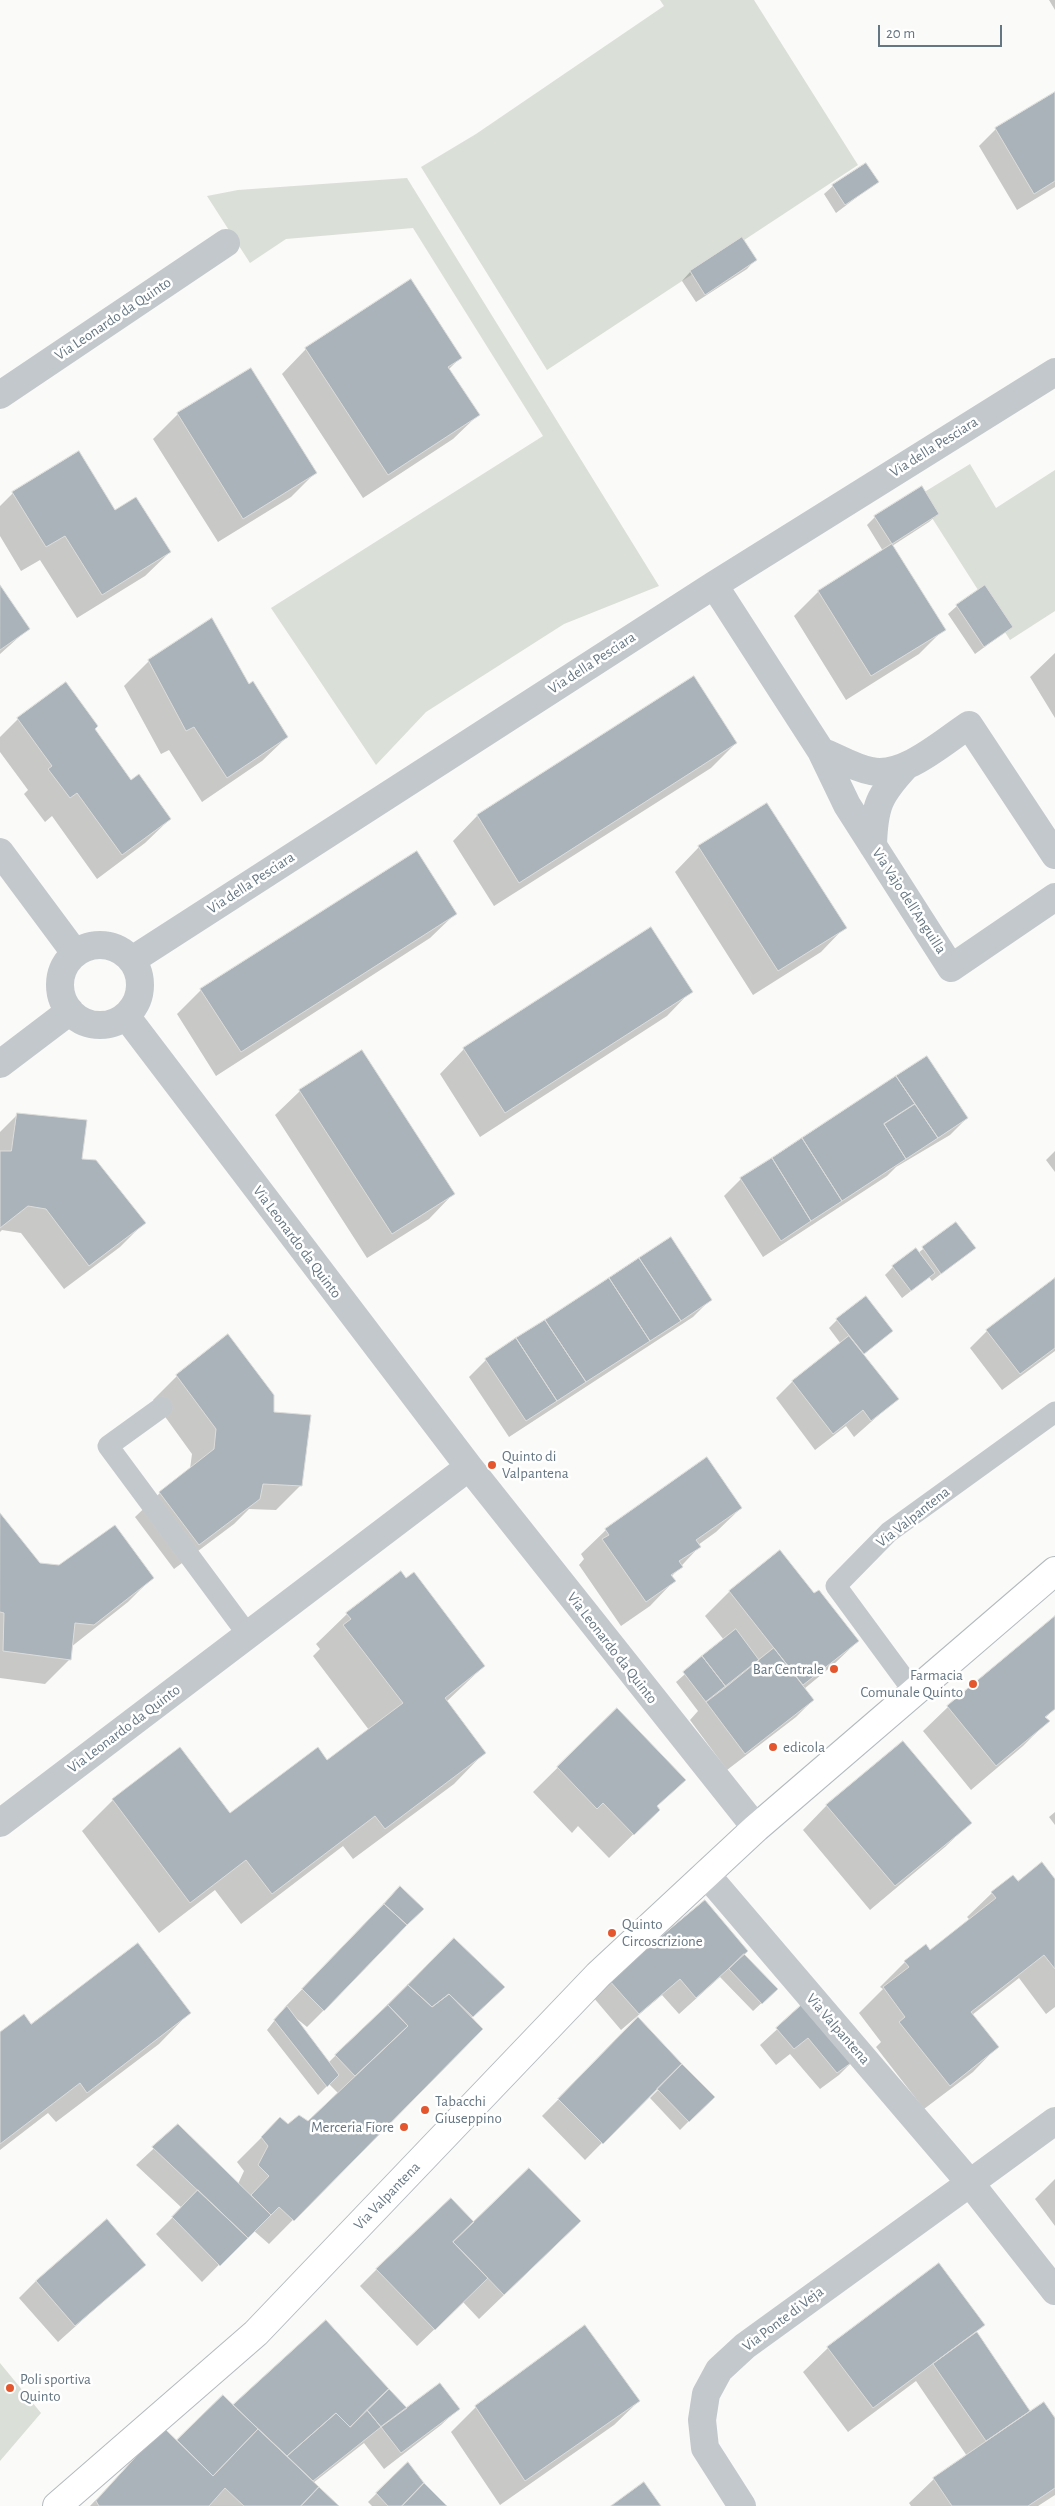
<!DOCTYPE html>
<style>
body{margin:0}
#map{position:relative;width:1055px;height:2506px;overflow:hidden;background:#fafaf8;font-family:"Alegreya Sans",sans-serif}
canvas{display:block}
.scale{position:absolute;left:878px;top:25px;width:124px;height:22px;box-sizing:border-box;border:2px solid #657683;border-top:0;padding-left:6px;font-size:15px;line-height:18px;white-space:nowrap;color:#657683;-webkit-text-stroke:4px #fff;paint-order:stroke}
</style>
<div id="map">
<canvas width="1055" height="2506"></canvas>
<div class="scale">20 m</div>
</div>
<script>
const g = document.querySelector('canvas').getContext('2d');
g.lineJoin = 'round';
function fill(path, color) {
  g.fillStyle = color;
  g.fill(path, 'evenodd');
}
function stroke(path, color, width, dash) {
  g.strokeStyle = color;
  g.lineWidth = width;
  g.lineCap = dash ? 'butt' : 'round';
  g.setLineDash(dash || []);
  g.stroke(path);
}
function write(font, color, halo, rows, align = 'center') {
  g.font = font + ' "Alegreya Sans",sans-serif';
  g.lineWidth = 5;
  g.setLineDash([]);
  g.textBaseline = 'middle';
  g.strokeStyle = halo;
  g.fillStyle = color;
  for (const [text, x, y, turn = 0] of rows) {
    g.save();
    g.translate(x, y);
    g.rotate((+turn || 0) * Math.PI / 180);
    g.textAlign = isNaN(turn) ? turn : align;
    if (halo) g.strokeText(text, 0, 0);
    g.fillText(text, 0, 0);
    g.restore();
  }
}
fill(new Path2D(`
 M660 0H754L858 165 547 370 421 167 476 134 664 6Z
 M407 178 659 586 564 624 426 712 376 765 271 608 543 436 413 228 286 239 250 263 207 196 238 190Z
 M970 464 996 508 1055 470V611L1010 640 918 496Z
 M0 2363 41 2413 0 2461Z`), '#dadfd7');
fill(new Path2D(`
 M1049 0H1055V10Z
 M1055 93V187L1017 210 979 146 996 129Z
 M865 164 877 182 836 213 824 194 833 186Z
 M742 239 755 260 747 269 696 302 682 281 690 272Z
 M306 349 460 358 449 369 478 415 453 439 363 498 282 374Z
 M251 369 315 473 291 497 218 542 153 439 178 414Z
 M13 493 115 512 170 552 145 576 77 618 40 560 21 571 0 536V506Z
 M938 514 929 522 892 546 944 629 919 654 846 700 794 616 818 592 883 551 867 525 875 517Z
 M0 587 29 628 0 654Z
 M957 606 1012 627 975 654 948 614Z
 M1055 653V718L1030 677Z
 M149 661 248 686 287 737 262 761 202 802 169 750 161 754 124 686Z
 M694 678 736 743 711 768 494 906 453 841 477 816Z
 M18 719 93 729 131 781 170 819 145 843 97 879 52 816 45 822 24 794 28 790 0 752V737Z
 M699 847 845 927 821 952 753 995 675 872Z
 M455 914 430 938 216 1076 177 1014 201 990Z
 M691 991 667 1016 480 1137 440 1074 464 1049Z
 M300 1091 453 1194 429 1219 367 1258 275 1115Z
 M18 1114 81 1161 144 1223 120 1247 64 1289 21 1233 2 1230 0 1232V1132Z
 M967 1118 950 1135 896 1167 887 1176 763 1257 724 1196 741 1179Z
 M1055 1151V1172L1046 1160Z
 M956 1224 974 1248 932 1281 929 1277 902 1298 885 1275 893 1267 918 1253Z
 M1055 1279V1351L1002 1390 970 1348 987 1331Z
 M710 1300 693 1317 509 1437 469 1377 486 1360Z
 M837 1320 892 1331 863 1355 897 1399 854 1437 846 1426 815 1450 776 1398 793 1381 841 1344 829 1328Z
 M177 1376 272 1413 301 1485 276 1510 249 1509 234 1524 174 1569 135 1517 160 1493 190 1469 192 1454 153 1400Z
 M741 1508 716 1532 698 1545 699 1547 671 1577 674 1581 650 1606 621 1626 579 1565 584 1559 581 1554 606 1530Z
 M0 1515 39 1564 153 1577 128 1602 71 1647 70 1659 45 1684 0 1678Z
 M730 1591 858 1641 833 1665 804 1689 813 1700 796 1717 727 1770 690 1720 698 1711 676 1682 724 1640 705 1616Z
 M347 1614 484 1666 446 1702 484 1753 454 1784 353 1859 343 1846 241 1924 215 1890 159 1933 82 1831 113 1800 180 1749 230 1815 327 1762 369 1730 313 1656 320 1649 316 1644Z
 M1055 1617V1708L1045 1718 1048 1721 1023 1746 971 1790 923 1731 948 1707Z
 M617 1709 684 1780 656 1807 658 1810 609 1858 578 1826 572 1833 533 1792Z
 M827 1805 970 1823 945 1847 870 1910 803 1830Z
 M1055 1812V1825L1049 1817Z
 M1055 1881V2007L1046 2014 1019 1978 972 2015 997 2047 973 2072 924 2109 876 2047 881 2042 859 2013 883 1989 880 1987 905 1962 926 1946 929 1951 970 1920 967 1917 992 1893Z
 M400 1888 324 2010 307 2027 291 2014 328 2063 454 1939 503 1987 471 2018 482 2029 269 2244 253 2230 202 2282 156 2234 182 2208 136 2165 178 2126 238 2184 244 2171 237 2162 280 2119 288 2126 308 2123 339 2094 329 2084 318 2095 267 2030 286 2006Z
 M743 1955 768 1997 753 2011 720 1977 679 2014 662 1995 621 2030 593 1997 610 1981Z
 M808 2001 856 2058 839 2075 820 2089 790 2054 776 2065 760 2045Z
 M189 2013 159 2044 56 2122 48 2113 0 2150V2034Z
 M638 2019 713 2097 680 2130 650 2098 664 2084 662 2082 585 2160 542 2116Z
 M1055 2179V2226L1035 2199Z
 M474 2223 555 2246 479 2319 463 2302 417 2346 360 2286 377 2269Z
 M144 2265 58 2342 19 2298 36 2281Z
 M983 2325 975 2332 1030 2413 1055 2420V2495L1038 2506H911L909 2503 934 2479 967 2456 916 2381 848 2432 803 2372 828 2348Z
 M585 2326 639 2401 614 2425 500 2505 451 2432 476 2407Z
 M223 2397 233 2407 458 2409 441 2425 384 2469 364 2443 313 2483 337 2506H90L163 2429 177 2442Z
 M407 2463 423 2484 446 2506H372L368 2502Z`), '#0003');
const building = new Path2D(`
 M1055 92V181L1034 194 995 128Z
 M866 163 879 182 845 205 832 185Z
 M742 237 757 260 705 295 690 271Z
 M411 279 462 358 448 367 480 415 388 475 305 348Z
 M251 368 317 473 243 519 177 413Z
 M79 451 115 510 136 497 171 552 102 595 65 536 46 547 12 492Z
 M922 486 939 514 892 544 874 516Z
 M892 544 946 630 871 676 818 591Z
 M0 585 30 629 0 650Z
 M985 585 1013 627 984 647 956 605Z
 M212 618 249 684 253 681 288 737 227 778 194 727 186 731 148 660Z
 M694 676 737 743 519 883 477 815Z
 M66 682 98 726 95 729 131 780 139 774 171 819 122 855 77 793 70 798 48 769 52 766 17 718Z
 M767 803 847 928 778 971 698 846Z
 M417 851 457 914 241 1052 200 989Z
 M651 927 693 992 505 1113 463 1048Z
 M362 1050 455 1194 392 1234 299 1090Z
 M927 1056 968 1118 938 1138 896 1076Z
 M896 1076 915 1104 884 1124 906 1159 842 1201 802 1138Z
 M915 1104 938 1138 906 1159 884 1124Z
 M17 1113 87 1120 82 1159 96 1160 146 1223 89 1266 46 1209 28 1206 0 1228V1151H11Z
 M802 1138 842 1201 811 1221 772 1158Z
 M772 1158 811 1221 781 1241 740 1178Z
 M956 1222 976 1248 941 1274 922 1247Z
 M671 1237 712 1300 681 1321 639 1258Z
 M916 1248 935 1273 911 1291 892 1266Z
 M639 1258 681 1321 650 1341 609 1278Z
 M609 1278 650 1341 586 1382 545 1320Z
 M1055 1278V1348L1020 1374 986 1330Z
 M866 1296 893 1331 864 1354 836 1319Z
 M545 1320 586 1382 557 1401 516 1338Z
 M228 1334 274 1395V1412L311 1415 302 1486 263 1484 260 1499 199 1545 159 1492 214 1449 216 1429 176 1375Z
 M849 1336 899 1399 871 1421 863 1410 833 1434 792 1381Z
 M516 1338 557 1401 526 1421 485 1359Z
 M707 1457 742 1508 696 1540 701 1547 679 1561 683 1567 671 1575 676 1581 646 1602 602 1539 609 1535 605 1529Z
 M0 1513 40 1563 59 1565 115 1525 154 1578 94 1625 75 1623 71 1660 3 1651 4 1613 0 1612Z
 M780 1550 814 1593 819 1590 859 1641 803 1685 729 1591Z
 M401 1571 406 1578 414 1572 485 1666 445 1698 486 1753 385 1829 375 1816 272 1894 246 1860 190 1903 112 1799 180 1747 230 1813 318 1747 327 1760 403 1703 343 1625 351 1619 346 1613Z
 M1055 1616V1709L1045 1717 1050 1721 996 1766 947 1706Z
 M736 1629 759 1660 726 1687 702 1656Z
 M774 1648 814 1700 745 1754 706 1702Z
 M702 1656 726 1687 706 1702 683 1672Z
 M617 1708 686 1780 657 1806 660 1810 634 1835 603 1803 597 1809 557 1767Z
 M903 1741 972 1823 895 1886 826 1805Z
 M1042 1862 1055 1879V1969L1044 1955 971 2012 999 2047 950 2086 899 2022 905 2017 883 1987 909 1967 904 1961 926 1944 930 1950 996 1898 991 1892 1013 1875 1018 1881Z
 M400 1886 424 1909 407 1925 384 1904Z
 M705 1900 748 1951 696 1998 680 1979 639 2014 609 1980Z
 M384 1904 407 1925 324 2011 302 1989Z
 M454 1938 505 1987 473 2017 449 1994 432 2007 408 1985Z
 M138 1943 191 2013 87 2093 80 2083 0 2144V2032L24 2014 31 2024Z
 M744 1954 778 1989 762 2004 729 1969Z
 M408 1985 432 2007 449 1994 483 2029 294 2221 279 2207 271 2215 251 2195 269 2176 258 2165 268 2146 261 2137 280 2117 288 2124 299 2115 308 2121 408 2026 388 2005Z
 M808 1999 858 2058 837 2073 808 2038 794 2049 776 2028Z
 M388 2005 408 2026 355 2076 335 2055Z
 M287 2006 339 2075 327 2087 274 2020Z
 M638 2017 682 2064 603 2144 558 2099Z
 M682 2064 715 2097 689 2122 657 2089Z
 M178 2124 271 2215 248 2238 152 2147Z
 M529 2168 581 2221 504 2295 453 2242Z
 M198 2190 248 2238 220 2266 172 2217Z
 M451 2198 474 2222 453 2242 488 2278 435 2330 376 2269Z
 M107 2219 146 2265 75 2326 36 2281Z
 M939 2263 985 2325 873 2408 827 2347Z
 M326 2320 389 2389 350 2427 336 2413 287 2456 233 2405Z
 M585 2325 640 2401 525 2481 475 2406Z
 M977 2332 1030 2411 986 2441 933 2364Z
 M440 2383 460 2409 401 2453 381 2427Z
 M389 2389 407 2408 381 2427 367 2410Z
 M223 2395 258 2429 213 2476 177 2440Z
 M1044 2402 1055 2418V2488L1028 2506H952L933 2478Z
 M367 2410 381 2427 313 2481 287 2456 336 2413 350 2427Z
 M163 2427 213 2476 258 2429 319 2487 301 2506H244L225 2488 209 2506H99L96 2501Z
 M408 2462 424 2483 402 2506H388L376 2493Z
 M644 2482 661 2506H611Z
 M424 2483 447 2506H402Z
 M319 2487 339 2506H301Z`);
fill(building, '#aab3b9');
stroke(building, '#dcdcda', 1);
const secondary = new Path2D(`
 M57 2506 256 2333 598 1975 756 1828 1055 1571`);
stroke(secondary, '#b3babf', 30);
stroke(new Path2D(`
 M162 1407 108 1446 248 1635
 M914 1692 836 1586 889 1532 1055 1412`), '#c3c8cc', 21);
stroke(new Path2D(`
 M0 395 226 243
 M714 585 821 751 847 805 951 968 1055 897
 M821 751C837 757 854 768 871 771 904 778 943 742 969 725L1055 855
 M873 846C874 806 879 795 906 766
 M0 852 75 953
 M60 985a40 40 0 1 1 80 0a40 40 0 1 1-80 0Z
 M132 960 714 585 1055 372
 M126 1016 469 1467 756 1828
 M0 1064 70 1011
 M0 1823 469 1467
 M706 1874 970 2183 1055 2121
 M742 2506 705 2448 702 2420 706 2394 719 2370 745 2346 970 2183 1055 2291`), '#c3c8cc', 28);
stroke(secondary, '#fff', 28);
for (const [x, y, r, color] of [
 [492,1465,5,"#e4572e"],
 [834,1669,5,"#e4572e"],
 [973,1684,5,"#e4572e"],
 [773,1747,5,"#e4572e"],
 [612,1933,5,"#e4572e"],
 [425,2110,5,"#e4572e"],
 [404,2127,5,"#e4572e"],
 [10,2388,5,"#e4572e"]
]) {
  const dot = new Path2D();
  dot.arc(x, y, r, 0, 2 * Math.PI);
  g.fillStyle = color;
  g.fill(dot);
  stroke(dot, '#fff', 2);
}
write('15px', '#657683', '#fff', [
 ["Via Leonardo da Quinto",113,319,-34],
 ["Via della Pesciara",934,447,-32],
 ["Via della Pesciara",592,663,-33],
 ["Via della Pesciara",251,883,-33],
 ["Via Vajo dell'Anguilla",909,901,57],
 ["Via Leonardo da Quinto",297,1242,53],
 ["Via Valpantena",913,1517,-38],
 ["Via Leonardo da Quinto",612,1648,52],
 ["Via Leonardo da Quinto",124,1729,-37],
 ["Via Valpantena",838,2029,49],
 ["Via Valpantena",387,2196,-46],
 ["Via Ponte di Veja",783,2319,-37]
]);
write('15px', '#657683', '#fff', [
 ["Quinto di",502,1456],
 ["Valpantena",502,1473],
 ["Bar Centrale",824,1669,"right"],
 ["Farmacia",963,1675,"right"],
 ["Comunale Quinto",963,1692,"right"],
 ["edicola",783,1747],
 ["Quinto",622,1924],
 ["Circoscrizione",622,1941],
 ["Tabacchi",435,2101],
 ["Giuseppino",435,2118],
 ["Merceria Fiore",394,2127,"right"],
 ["Poli sportiva",20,2379],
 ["Quinto",20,2396]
], 'left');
</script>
